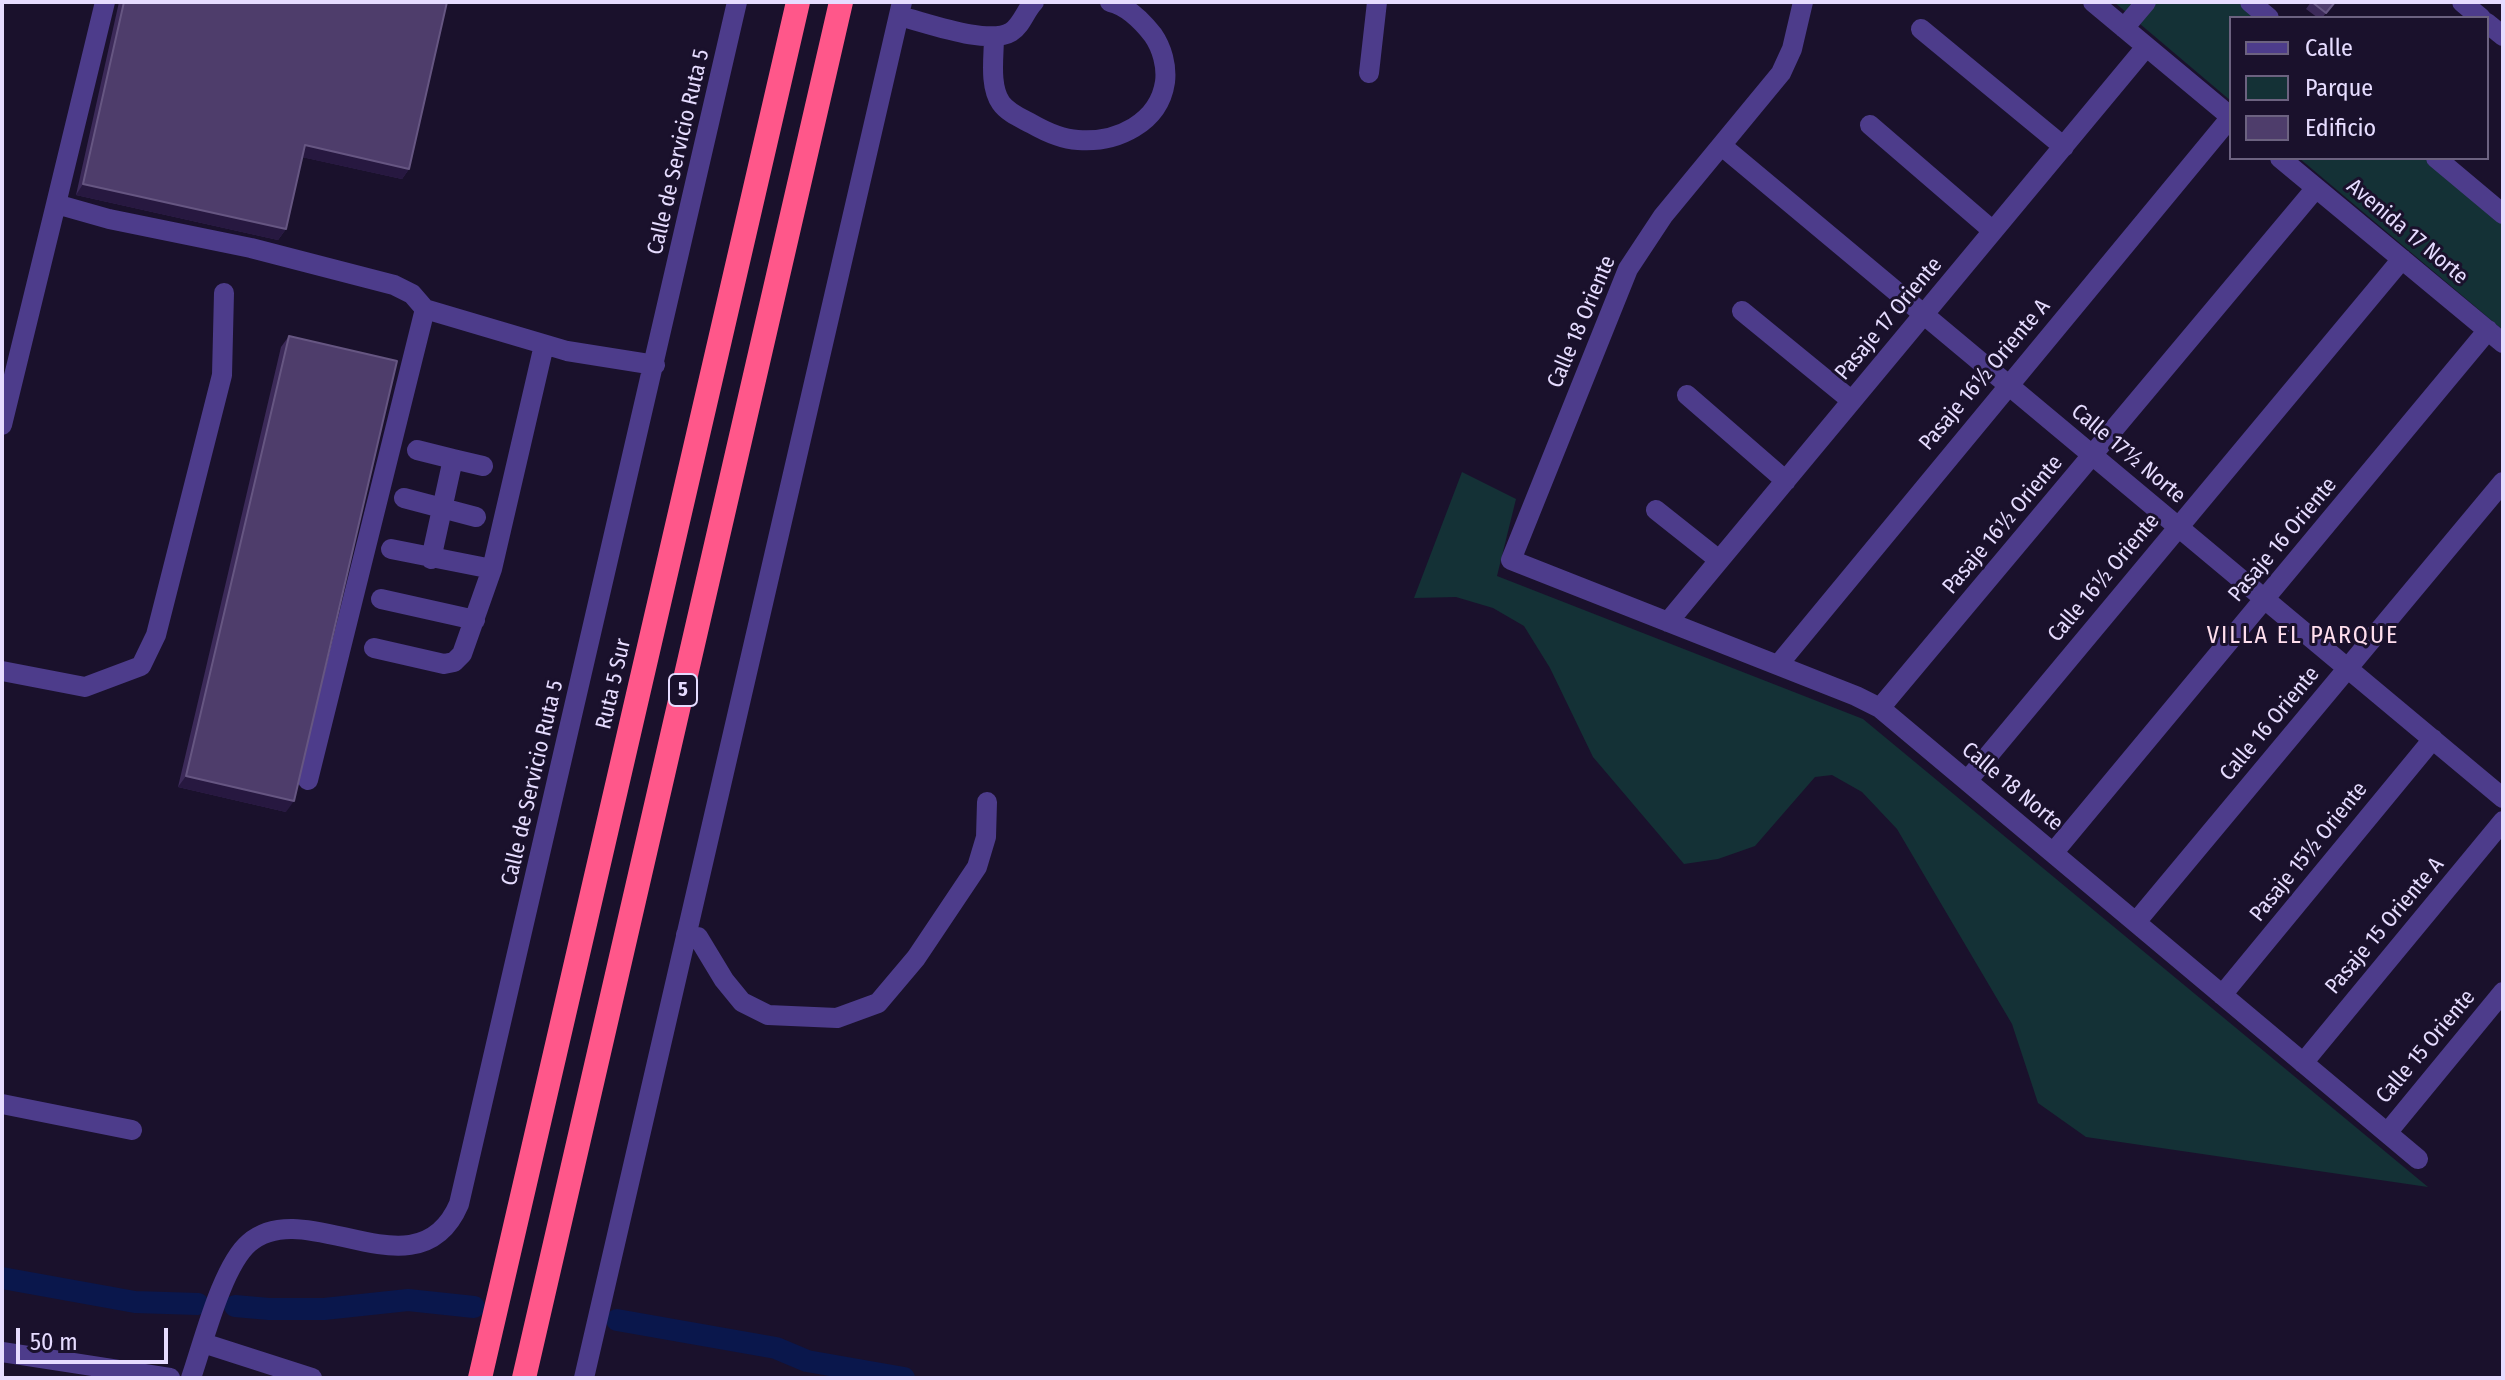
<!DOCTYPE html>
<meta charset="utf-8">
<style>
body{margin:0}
#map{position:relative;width:2505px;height:1380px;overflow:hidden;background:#1a112c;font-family:"Fira Sans Condensed",sans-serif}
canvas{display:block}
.frame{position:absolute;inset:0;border:4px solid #e6dcff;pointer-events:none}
.legend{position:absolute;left:2229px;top:16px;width:260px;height:144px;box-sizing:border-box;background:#1a112c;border:2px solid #6c6280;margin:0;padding:10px 14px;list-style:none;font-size:24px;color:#e6dcff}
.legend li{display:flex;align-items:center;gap:16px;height:40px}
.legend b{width:40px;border:2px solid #6c6280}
.scale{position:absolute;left:16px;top:1328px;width:152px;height:36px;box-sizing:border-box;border:4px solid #e6dcff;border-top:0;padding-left:10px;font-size:24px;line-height:28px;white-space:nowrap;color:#e6dcff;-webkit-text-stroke:6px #1a112c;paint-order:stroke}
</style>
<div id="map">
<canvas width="2505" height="1380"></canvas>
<div class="frame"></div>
<ul class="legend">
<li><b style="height:10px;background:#4d3c8b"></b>Calle</li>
<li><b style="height:22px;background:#143136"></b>Parque</li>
<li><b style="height:22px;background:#4e3d6b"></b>Edificio</li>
</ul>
<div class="scale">50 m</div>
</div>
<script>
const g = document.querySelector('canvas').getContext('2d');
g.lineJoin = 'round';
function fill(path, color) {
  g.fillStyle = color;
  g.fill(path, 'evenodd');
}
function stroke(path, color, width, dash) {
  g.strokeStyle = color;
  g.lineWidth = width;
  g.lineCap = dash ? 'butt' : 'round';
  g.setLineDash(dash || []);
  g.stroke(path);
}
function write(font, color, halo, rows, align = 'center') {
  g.font = font + ' "Fira Sans Condensed",sans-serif';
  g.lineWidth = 6;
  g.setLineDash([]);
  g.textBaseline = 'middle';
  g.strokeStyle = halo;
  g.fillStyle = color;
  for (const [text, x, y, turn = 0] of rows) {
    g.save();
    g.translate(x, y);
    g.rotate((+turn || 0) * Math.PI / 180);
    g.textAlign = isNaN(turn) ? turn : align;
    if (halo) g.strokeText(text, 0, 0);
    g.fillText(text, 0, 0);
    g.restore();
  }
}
fill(new Path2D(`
 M2114 2H2242L2261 18H2231V101Z
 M2299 158H2425L2503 224V330Z
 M1462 472 1516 499 1497 576 1863 719 2428 1187 2086 1137 2038 1103 2012 1024 1897 829 1862 792 1832 775 1815 777 1755 846 1718 859 1684 864 1593 757 1550 668 1524 626 1493 608 1456 597 1414 598Z`), '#143136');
stroke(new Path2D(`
 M2 1278 135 1302 198 1304
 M235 1306 269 1309H324L408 1300 474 1307
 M617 1320 776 1348 807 1361 904 1378`), '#0a174c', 22);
stroke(new Path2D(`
 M1803 2 1792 49 1781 73 1663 216 1628 269 1511 560 1856 696 1880 708 2418 1159
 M2250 2 2269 18
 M2462 2 2481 18
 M899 16C925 22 988 46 1011 32 1022 25 1025 11 1034 2
 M2487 23 2503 36
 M2124 28 2146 2
 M1921 29 2064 147
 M994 37C994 56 989 86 1001 103 1008 113 1021 118 1032 124 1046 132 1061 139 1078 140 1117 143 1159 123 1165 82 1167 66 1162 48 1153 35 1142 21 1128 6 1110 2
 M1369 73 1377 2
 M1870 125 1993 231
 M1722 146 2503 798
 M2280 158 2503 343
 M2436 158 2503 214
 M56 204 105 2
 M1742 311 1852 401
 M1687 395 1786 481
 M2 425 56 204 109 219 251 248 394 285 412 294 425 309 567 351 655 365
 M417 450 453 459
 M404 498 476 517
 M1656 510 1719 560
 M391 549 492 569
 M431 559 453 459 483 466
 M381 599 475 620
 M1668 622 2146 47
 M374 648 444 664 454 662 462 654 492 569 544 345
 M1778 665 2231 117 2093 2
 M2 671 85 687 141 666 156 635 222 375 224 293
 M1880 708 2316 188
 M308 780 425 309
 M1967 781 2402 259
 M2053 853 2488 330
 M2136 922 2503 482
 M686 935 698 937 724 980 742 1002 768 1015 837 1018 878 1003 916 958 977 867 986 837 987 802
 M2222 995 2433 739
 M2303 1063 2503 821
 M2 1104 132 1130
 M2387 1133 2503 992
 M203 1343 312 1378
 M2 1352 170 1378
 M191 1378C203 1344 222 1266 249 1243 306 1193 418 1300 459 1204L737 2
 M584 1378 902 2`), '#4d3c8b', 20);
stroke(new Path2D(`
 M480 1378 798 2
 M524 1378 841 2`), '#ff578a', 24);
fill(new Path2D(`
 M119 2H447L409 169 402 179 302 157 286 229 278 240 76 195Z
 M2311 2H2335L2322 18H2318L2306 9Z
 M289 336 286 812 178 787 281 347Z`), '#3c2a59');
fill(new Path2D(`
 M305 145 409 169 402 179 297 156Z
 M83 184 286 229 278 240 76 195Z
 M186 776 294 801 286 812 178 787Z`), '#271840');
const building = new Path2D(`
 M124 2H447L409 169 305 145 286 229 83 184Z
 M2312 2H2335L2326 13Z
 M289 336 397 361 294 801 186 776Z`);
fill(building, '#4e3d6b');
stroke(building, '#665682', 2);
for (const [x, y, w] of [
 [683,690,28]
]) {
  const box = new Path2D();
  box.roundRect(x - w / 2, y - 16, w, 32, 6);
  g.fillStyle = '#1a112c';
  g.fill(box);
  stroke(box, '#e6dcff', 2);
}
write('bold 20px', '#e6dcff', null, [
 ["5",683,690]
]);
write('22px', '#e6dcff', '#1a112c', [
 ["Calle de Servicio Ruta 5",679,152,-77],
 ["Avenida 17 Norte",2407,232,40],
 ["Pasaje 17 Oriente",1889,319,-50],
 ["Calle 18 Oriente",1582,322,-67],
 ["Pasaje 16½ Oriente A",1985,375,-50],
 ["Calle 17½ Norte",2128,454,40],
 ["Pasaje 16½ Oriente",2003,525,-50],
 ["Pasaje 16 Oriente",2283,540,-50],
 ["Calle 16½ Oriente",2104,578,-50],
 ["Ruta 5 Sur",614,684,-77],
 ["Calle 16 Oriente",2270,724,-50],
 ["Calle de Servicio Ruta 5",533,783,-77],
 ["Calle 18 Norte",2012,787,40],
 ["Pasaje 15½ Oriente",2309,852,-51],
 ["Pasaje 15 Oriente A",2385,926,-50],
 ["Calle 15 Oriente",2426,1047,-50]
]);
g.letterSpacing = '2px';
write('24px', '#ffdeed', '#1a112c', [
 ["VILLA EL PARQUE",2303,636]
]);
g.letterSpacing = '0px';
</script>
